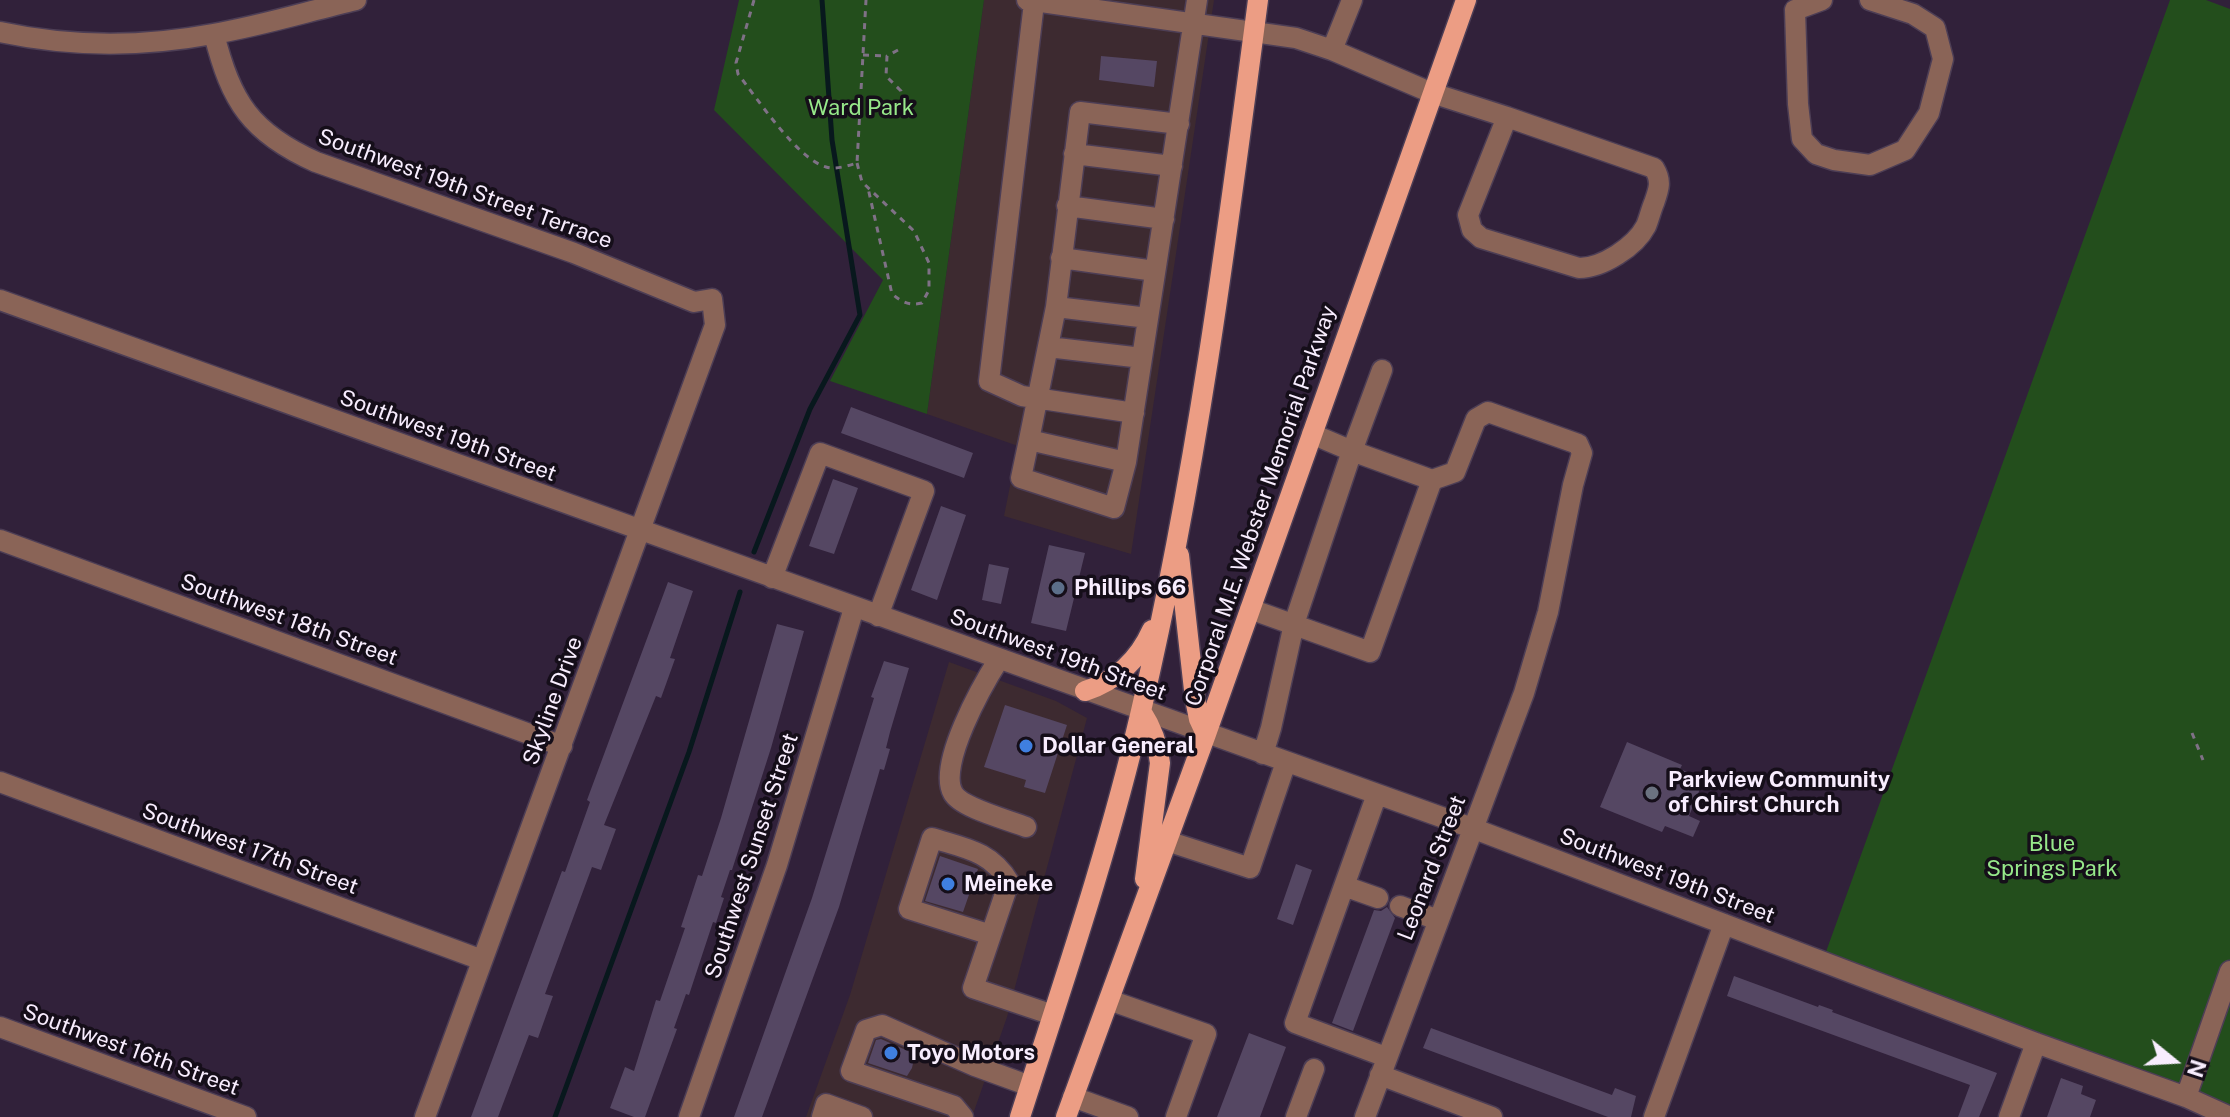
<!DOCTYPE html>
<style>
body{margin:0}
#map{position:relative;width:2230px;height:1117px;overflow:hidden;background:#31213a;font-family:"Public Sans",sans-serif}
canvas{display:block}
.north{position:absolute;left:2134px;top:1021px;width:80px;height:80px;-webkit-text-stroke:6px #150e19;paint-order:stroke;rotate:108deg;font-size:22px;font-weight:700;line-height:32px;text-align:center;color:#f8edfe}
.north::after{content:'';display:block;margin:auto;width:28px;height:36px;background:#f8edfe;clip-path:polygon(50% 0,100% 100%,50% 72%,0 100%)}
</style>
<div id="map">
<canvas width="2230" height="1117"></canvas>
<div class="north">N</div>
</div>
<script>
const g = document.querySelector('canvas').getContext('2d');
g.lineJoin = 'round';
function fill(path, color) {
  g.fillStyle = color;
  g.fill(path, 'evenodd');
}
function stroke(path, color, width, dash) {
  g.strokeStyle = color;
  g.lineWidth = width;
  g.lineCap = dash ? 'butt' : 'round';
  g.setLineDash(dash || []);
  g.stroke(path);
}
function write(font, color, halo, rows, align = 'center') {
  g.font = font + ' "Public Sans",sans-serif';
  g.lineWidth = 7;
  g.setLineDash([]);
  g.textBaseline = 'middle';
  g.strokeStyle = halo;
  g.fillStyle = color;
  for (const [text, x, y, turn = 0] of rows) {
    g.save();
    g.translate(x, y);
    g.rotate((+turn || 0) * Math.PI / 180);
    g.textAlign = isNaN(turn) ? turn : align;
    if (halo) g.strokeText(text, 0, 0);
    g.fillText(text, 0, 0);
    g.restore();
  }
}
fill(new Path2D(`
 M984 0H1214L1131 554 1004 516 1018 446 927 414Z
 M949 662 1056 701 1087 718 1007 1017 972 1117H806L850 995Z`), '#3d2a30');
fill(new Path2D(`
 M739 0H984L927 414 830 381 883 280 714 110Z
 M2170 0H2206L2230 9V1117L1823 960Z`), '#234e1c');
stroke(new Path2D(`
 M754 552 810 409 860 315 832 140 822 0
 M555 1117 689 752 740 592`), '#08181d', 5);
fill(new Path2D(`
 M1101 56 1157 61 1154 87 1099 80Z
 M851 407 973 453 964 478 841 433Z
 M833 479 858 488 834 554 809 546Z
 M941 506 966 515 937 600 911 590Z
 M1049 545 1085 553 1066 631 1031 623Z
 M989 564 1009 568 1001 604 982 600Z
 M668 582 693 591 670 658 675 659 661 698 656 696 604 825 616 829 601 870 592 867 545 994 553 996 538 1038 529 1035 498 1117H471L562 871 565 872 590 802 587 800Z
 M777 624 804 631 771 748 732 870H730L721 897 724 898 716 923 713 922 689 995 686 994 674 1028 677 1029 645 1117H634L610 1108 625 1067 634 1071 656 1000 660 1001 685 928 681 927 698 875 702 876 721 818Z
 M884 661 909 668 890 732 886 748 890 749 884 770 880 769 876 783 839 907 762 1117H734L812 898 874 698 871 697Z
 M1005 705 1067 725 1045 793 1024 787 1026 780 984 767Z
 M1627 742 1682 765 1680 769 1704 779 1689 816 1700 821 1693 837 1665 826 1662 832 1600 807Z
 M940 856 978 869 963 912 925 901Z
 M1296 864 1312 870 1293 925 1277 919Z
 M1387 907 1395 918 1353 1031 1332 1023 1374 910 1381 911Z
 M1734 976 1818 1007 1819 1005 1833 1010 1832 1012 1997 1073 1979 1117H1958L1970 1085 1727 996Z
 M1431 1028 1612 1095 1615 1088 1636 1096 1631 1117H1608L1423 1048Z
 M1249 1033 1286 1047 1260 1117H1217Z
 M881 1039 915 1054 912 1068 907 1076 868 1063 876 1040Z
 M2061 1078 2083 1086 2081 1094 2096 1100 2090 1117H2047Z`), '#554763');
const minor = new Path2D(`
 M1027 0 1296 38 1332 50 1432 93 1507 117 1468 215 1472 230 1481 238 1579 268C1602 268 1635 247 1646 226 1649 219 1651 210 1654 203 1659 189 1662 181 1654 168L1507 117
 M1034 3 989 381 1022 396 1134 413
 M1795 10 1798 104 1802 139 1816 154 1834 160 1870 165 1905 150 1929 113 1943 59 1935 28 1913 14 1870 0
 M1795 10 1822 0
 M0 32C70 47 143 47 213 34 261 26 309 11 356 0
 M214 34C231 102 251 133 316 162L574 253 694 302 712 299 715 325 425 1117
 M1332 50 1352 0
 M1074 154 1172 166
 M1067 206 1164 219
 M1061 258 1155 271
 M0 300 1472 828 2036 1043 2186 1097 2230 1117
 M1056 307 1148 318
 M1048 347 1142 358
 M1029 440 1056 307 1080 112 1179 124
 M1126 462 1029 440 1021 478 1114 508 1126 462 1197 0
 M0 540 562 746
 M772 578 820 453 924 491 878 616
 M1250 609 1370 652 1432 480 1352 451 1382 370
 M999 659C983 684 937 765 953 793 961 808 1009 820 1026 827
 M1263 754 1271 728 1294 624 1352 451 1312 434
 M0 782 482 960
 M1377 794 1295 1023 1386 1057
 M1167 841 1250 868 1286 762
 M1344 886 1378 898
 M1400 906 1438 920
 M991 935 909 909 932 838C964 848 991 851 1009 882L973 988 1053 1015
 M1109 1000 1206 1034 1176 1117
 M0 1027 246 1117
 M1380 1075 1492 1117
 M1073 1097 1128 1117
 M2186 1097 2230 971
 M689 1117 777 865 854 608
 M822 1117 826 1104 862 1117
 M963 1117 954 1106 851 1071 866 1030 882 1025 975 1066 1030 1086
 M1296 1117 1314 1069
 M1365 1117 1524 693 1548 612 1573 485 1582 453 1578 444 1488 412 1476 419 1455 472 1432 480
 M1654 1117 1724 924
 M2009 1117 2036 1043`);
const major = new Path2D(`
 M1179 555 1195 699 1199 719 1206 734
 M1085 691C1116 681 1139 659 1152 630
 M1141 711C1152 728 1158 743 1160 763L1145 879
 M1020 1117C1063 983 1109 849 1141 711 1196 477 1227 238 1258 0
 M1066 1117 1206 734 1466 0`);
stroke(minor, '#4d3e55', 23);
stroke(major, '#4d3e55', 23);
stroke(new Path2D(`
 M754 0 736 63 738 74C757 98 797 159 826 167 835 170 847 166 857 163L866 0
 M898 50 887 56 886 76 901 91 904 113
 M863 55 887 56
 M857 163 862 182 914 231 929 263V290L922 303C909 306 902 302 892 294L868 188
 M2192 733 2203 760`), '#7f7186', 3, [6, 6]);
stroke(minor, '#8a6457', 20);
stroke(major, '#ec9d84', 20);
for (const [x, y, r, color] of [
 [1058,588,8,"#5c6f8a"],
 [1026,746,8,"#3f7fe0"],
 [1652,793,8,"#6b7280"],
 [948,884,8,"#3f7fe0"],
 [891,1053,8,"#3f7fe0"]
]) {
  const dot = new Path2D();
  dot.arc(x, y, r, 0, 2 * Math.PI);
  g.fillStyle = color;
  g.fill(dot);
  stroke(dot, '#150e19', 3);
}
write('22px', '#97e88a', '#150e19', [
 ["Ward Park",861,108],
 ["Blue",2052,844],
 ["Springs Park",2052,869]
]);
write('22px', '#f8edfe', '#150e19', [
 ["Southwest 19th Street Terrace",465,189,20],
 ["Southwest 19th Street",448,436,20],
 ["Corporal M.E. Webster Memorial Parkway",1261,506,-71],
 ["Southwest 18th Street",289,620,20],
 ["Southwest 19th Street",1058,655,20],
 ["Skyline Drive",553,701,-70],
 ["Southwest 17th Street",250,849,20],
 ["Southwest Sunset Street",752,856,-72],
 ["Leonard Street",1432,868,-69],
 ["Southwest 19th Street",1667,876,21],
 ["Southwest 16th Street",131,1050,20]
]);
write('bold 22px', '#f8edfe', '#150e19', [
 ["Phillips 66",1074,588],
 ["Dollar General",1042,746],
 ["Parkview Community",1668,780],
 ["of Chirst Church",1668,805],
 ["Meineke",964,884],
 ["Toyo Motors",907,1053]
], 'left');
</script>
